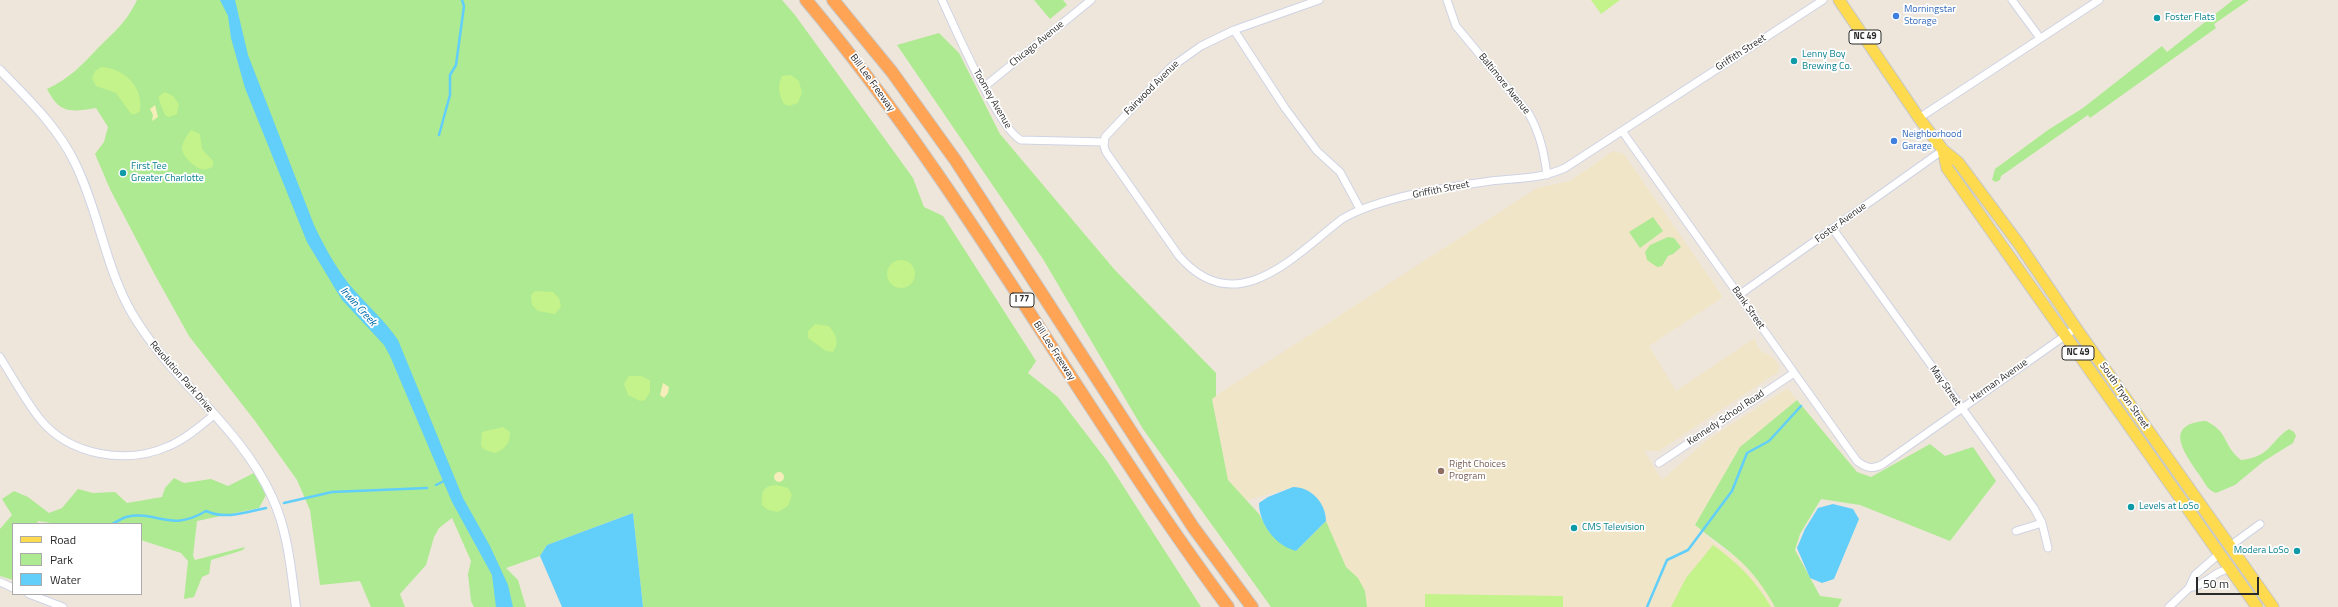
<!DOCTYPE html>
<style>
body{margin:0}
#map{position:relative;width:2338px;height:607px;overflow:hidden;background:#eee6da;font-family:"Titillium Web",sans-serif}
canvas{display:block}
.legend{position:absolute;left:12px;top:523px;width:130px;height:72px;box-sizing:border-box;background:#fff;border:1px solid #aaa;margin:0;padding:5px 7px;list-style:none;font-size:12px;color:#2a2a2a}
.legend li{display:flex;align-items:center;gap:8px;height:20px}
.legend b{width:20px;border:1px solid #aaa}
.scale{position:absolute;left:2196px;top:577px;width:63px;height:18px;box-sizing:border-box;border:2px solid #2a2a2a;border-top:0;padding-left:5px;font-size:12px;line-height:14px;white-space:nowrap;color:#2a2a2a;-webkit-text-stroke:3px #fff;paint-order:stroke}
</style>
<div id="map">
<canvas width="2338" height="607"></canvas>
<ul class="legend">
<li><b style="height:5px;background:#feda4e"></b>Road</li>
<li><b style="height:11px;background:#adea91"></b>Park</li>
<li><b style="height:11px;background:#62cefa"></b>Water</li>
</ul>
<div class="scale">50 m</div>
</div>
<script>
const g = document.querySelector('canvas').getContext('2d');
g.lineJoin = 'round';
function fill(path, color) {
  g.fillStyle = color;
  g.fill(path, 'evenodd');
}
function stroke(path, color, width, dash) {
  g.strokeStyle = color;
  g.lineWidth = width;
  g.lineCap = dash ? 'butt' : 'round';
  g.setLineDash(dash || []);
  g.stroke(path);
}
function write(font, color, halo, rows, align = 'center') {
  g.font = font + ' "Titillium Web",sans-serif';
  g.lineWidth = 3.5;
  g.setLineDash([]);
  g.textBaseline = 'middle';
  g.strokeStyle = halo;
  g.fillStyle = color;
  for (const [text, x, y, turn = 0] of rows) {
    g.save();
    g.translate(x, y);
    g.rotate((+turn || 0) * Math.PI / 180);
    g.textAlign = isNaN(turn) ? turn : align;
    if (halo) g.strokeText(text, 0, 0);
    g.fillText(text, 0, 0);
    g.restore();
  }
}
fill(new Path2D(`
 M1613 151 1624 154 1723 297 1649 346 1676 391 1755 338 1756 344 1761 351 1773 357 1779 366 1778 372 1659 451H1644L1662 480 1708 439 1788 388 1797 400 1740 447 1695 525 1715 543 1737 558 1763 585 1775 607H1367L1365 591 1358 578 1346 567 1326 521V514L1293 487 1245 501 1228 480 1212 398 1537 188 1570 181Z`), '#f1e5c8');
fill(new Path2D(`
 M137 0H782L795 15 913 178 924 207 943 216 1036 361 1028 373 1058 397 1107 461 1201 607H643L633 513 547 545 540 556 506 568 518 580 526 607H474L471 601 468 574 471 561 452 518 439 528 434 537 426 565 400 594 405 607H371L360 581 320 585 310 510 297 480 255 421 189 336 155 275 110 189 95 154 104 142 108 127 96 108C70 112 60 114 47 89 69 79 82 65 98 48 115 31 126 23 137 0Z
 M1034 0H1063L1067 5 1050 19Z
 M2233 0H2249L2214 24 2216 28 2090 118 2088 115 2001 176 2000 180 1996 182 1992 180 1995 169 2048 130 2083 108 2162 46 2167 52Z
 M939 33 959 53 1000 134 1114 269 1216 373V396L1212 399 1228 480 1259 514 1269 532 1296 551 1326 521 1346 567 1358 578 1365 591 1367 607H1271L1143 429 1043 259 897 45Z
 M1653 217 1663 231 1640 248 1629 232Z
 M1668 237 1674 238 1681 247 1673 254 1668 256 1662 266 1657 267 1647 260 1645 252 1650 245Z
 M1797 400 1857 472 1871 477 1930 444 1945 456 1973 447 1996 481 1950 541 1860 505 1821 499 1800 534 1795 550 1820 596 1842 599 1838 607H1775C1765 589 1753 572 1737 558 1724 546 1709 537 1695 525L1740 447Z
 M2206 421C2230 433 2222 445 2241 460 2271 457 2270 441 2289 429L2294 432 2296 436 2293 443 2264 461 2235 485 2216 493C2206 490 2204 480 2198 473 2184 452 2163 424 2206 421Z
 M254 473 266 495 259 508 197 521 193 556 195 560 245 547 243 550 211 560 209 574 202 577 194 597 184 599 188 561 181 553 141 540V524H57L38 521 37 524H13V580L0 576V529L12 515 2 499 14 491 28 497 49 513 62 508 78 489 93 493 115 492 127 503 162 497 165 488 174 478 184 483 211 479 228 486Z`), '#adea91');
fill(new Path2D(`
 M155 105 158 117 152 121 153 115 150 109Z
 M663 383 669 387 668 393 664 398 660 395Z
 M774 477a5 5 0 1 1 10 0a5 5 0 1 1-10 0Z`), '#f6eeba');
fill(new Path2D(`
 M1591 0H1620L1601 14Z
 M101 67C123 68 144 86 140 111L136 114H131L116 93 96 86 92 78 95 71Z
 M791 75 799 81 802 93 798 103 789 106 784 104C779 94 777 87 782 76Z
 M165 92 173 96 179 104 177 114 169 117 165 115 159 100V96Z
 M191 130 200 134 202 149 213 161V166C201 178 180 155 182 147 183 141 188 134 191 130Z
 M887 274a14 14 0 1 1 28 0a14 14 0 1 1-28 0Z
 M535 291 553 292 559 298 561 307 555 314 538 311 532 305 531 295Z
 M815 324 829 326C836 335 840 342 833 352L826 351 808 338V331Z
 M629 376H641L650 380V392L645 400 640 401 628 395 624 384Z
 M503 427 510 432C511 443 504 450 495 453L485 450 481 446 482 432Z
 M777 485 788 488 792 495 788 506 778 512 768 510 762 505C761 491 763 486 777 485Z
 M1713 545C1738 563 1756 581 1771 607H1671L1686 578Z
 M1425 594 1563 596V607H1425Z`), '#c4f28b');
fill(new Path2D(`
 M220 0H235L248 55 314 225C325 248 338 272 355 291 370 308 386 322 398 340L463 498 490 546 508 585 513 607H496L492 575 452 502 390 356 384 345 342 300 307 242 245 88 231 38 228 16Z
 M1293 487C1311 487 1326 503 1326 521L1296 551C1276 546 1259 524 1259 503L1268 497Z
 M1833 504 1853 509 1859 519 1834 579 1822 583 1810 578 1797 548 1805 529 1818 508Z
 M633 513 643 607H562L540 556 547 545Z`), '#62cefa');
stroke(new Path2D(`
 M439 135 450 95V75L456 65 464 6 462 0
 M436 485 446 480
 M284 503 332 492 427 488
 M112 524C116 522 121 519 126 517 158 510 169 533 206 511 226 520 246 512 266 508
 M1647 607 1667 560 1688 550 1732 491 1747 453 1769 441 1801 406`), '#62cefa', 2.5);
const minor = new Path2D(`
 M942 0C954 26 999 130 1021 140L1104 142
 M1319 0 1234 30 1201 46 1170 68 1105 137 1104 146 1106 152 1179 256C1236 322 1294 256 1342 219 1379 197 1448 187 1491 181 1517 178 1541 179 1565 168L1823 0
 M1447 0 1456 26 1529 114C1540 134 1544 152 1547 175
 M2012 0 2040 38
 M1234 30 1285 108 1317 151 1340 172 1360 209
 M984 87 1091 0
 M1919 118 2099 0
 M1622 131 1857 461C1866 468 1873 470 1883 464L2076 328
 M1833 229 2034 508 2042 523 2048 548
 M1739 295 1943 150
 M0 357C13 378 25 400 40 419 70 456 127 465 169 446 186 439 200 426 214 415
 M1659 463 1794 373
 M2016 531 2042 523
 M2230 546 2260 524
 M0 582 13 588
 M2189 588C2206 586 2214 570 2231 569
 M29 594 63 607
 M2169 607 2189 588 2195 575 2220 553`);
const tertiary = new Path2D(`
 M0 70C28 99 57 126 75 163 99 211 105 268 133 315 172 381 240 426 272 497 288 531 291 570 296 607`);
const primary = new Path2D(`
 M1839 0 1919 118 1943 150 1958 162 2019 244 2076 328 2273 607
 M1943 150 1947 168 2257 607`);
const motorway = new Path2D(`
 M806 0C965 189 1081 409 1228 607
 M833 0 892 72 956 161 1193 527 1252 607`);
stroke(minor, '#cfd3e4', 9);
stroke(tertiary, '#cfd3e4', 10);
stroke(primary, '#c8c8c8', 13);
stroke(motorway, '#c8c8c8', 14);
stroke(minor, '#fff', 7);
stroke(tertiary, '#fff', 8);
stroke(primary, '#feda4e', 11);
stroke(motorway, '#ffa354', 12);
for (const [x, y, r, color] of [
 [1896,16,4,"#3f7fe0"],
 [2157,18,4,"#0f9aa8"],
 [1794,61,4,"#0f9aa8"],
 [1894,141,4,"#3f7fe0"],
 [123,173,4,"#0f9aa8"],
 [1441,471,4,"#8d6e63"],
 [2131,507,4,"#0f9aa8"],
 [1574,528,4,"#0f9aa8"],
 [2297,551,4,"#0f9aa8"]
]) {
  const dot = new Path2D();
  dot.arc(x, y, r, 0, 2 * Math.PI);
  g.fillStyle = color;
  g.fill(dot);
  stroke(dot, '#fff', 1.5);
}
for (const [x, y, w] of [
 [1865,37,32],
 [1022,300,24],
 [2078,353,32]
]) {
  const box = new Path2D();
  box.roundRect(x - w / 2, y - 7, w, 14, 3);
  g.fillStyle = '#fff';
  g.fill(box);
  stroke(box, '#2a2a2a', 1);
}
write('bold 9px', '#2a2a2a', null, [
 ["NC 49",1865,37],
 ["I 77",1022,300],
 ["NC 49",2078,353]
]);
write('10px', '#366cbe', '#fff', [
 ["Morningstar",1904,10],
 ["Storage",1904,22],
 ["Neighborhood",1902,135],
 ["Garage",1902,147]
], 'left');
write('10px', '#0d838f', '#fff', [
 ["Foster Flats",2165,18],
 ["Lenny Boy",1802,55],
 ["Brewing Co.",1802,67],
 ["First Tee",131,167],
 ["Greater Charlotte",131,179],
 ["Levels at LoSo",2139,507],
 ["CMS Television",1582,528],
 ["Modera LoSo",2289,551,"right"]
], 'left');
write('10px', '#2a2a2a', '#fff', [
 ["Chicago Avenue",1037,44,-39],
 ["Griffith Street",1741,53,-33],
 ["Bill Lee Freeway",872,83,54],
 ["Baltimore Avenue",1504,84,51],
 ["Fairwood Avenue",1152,88,-45],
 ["Toomey Avenue",992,99,60],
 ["Griffith Street",1441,190,-11],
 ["Foster Avenue",1841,223,-36],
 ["Bank Street",1748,308,55],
 ["Bill Lee Freeway",1054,351,57],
 ["Revolution Park Drive",181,377,49],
 ["Herman Avenue",1999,381,-35],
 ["May Street",1945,386,55],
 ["South Tryon Street",2124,396,55],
 ["Kennedy School Road",1726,418,-34]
]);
write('10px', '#785e54', '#fff', [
 ["Right Choices",1449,465],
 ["Program",1449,477]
], 'left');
write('italic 11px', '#0069a8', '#fff', [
 ["Irwin Creek",358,307,48]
]);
</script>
